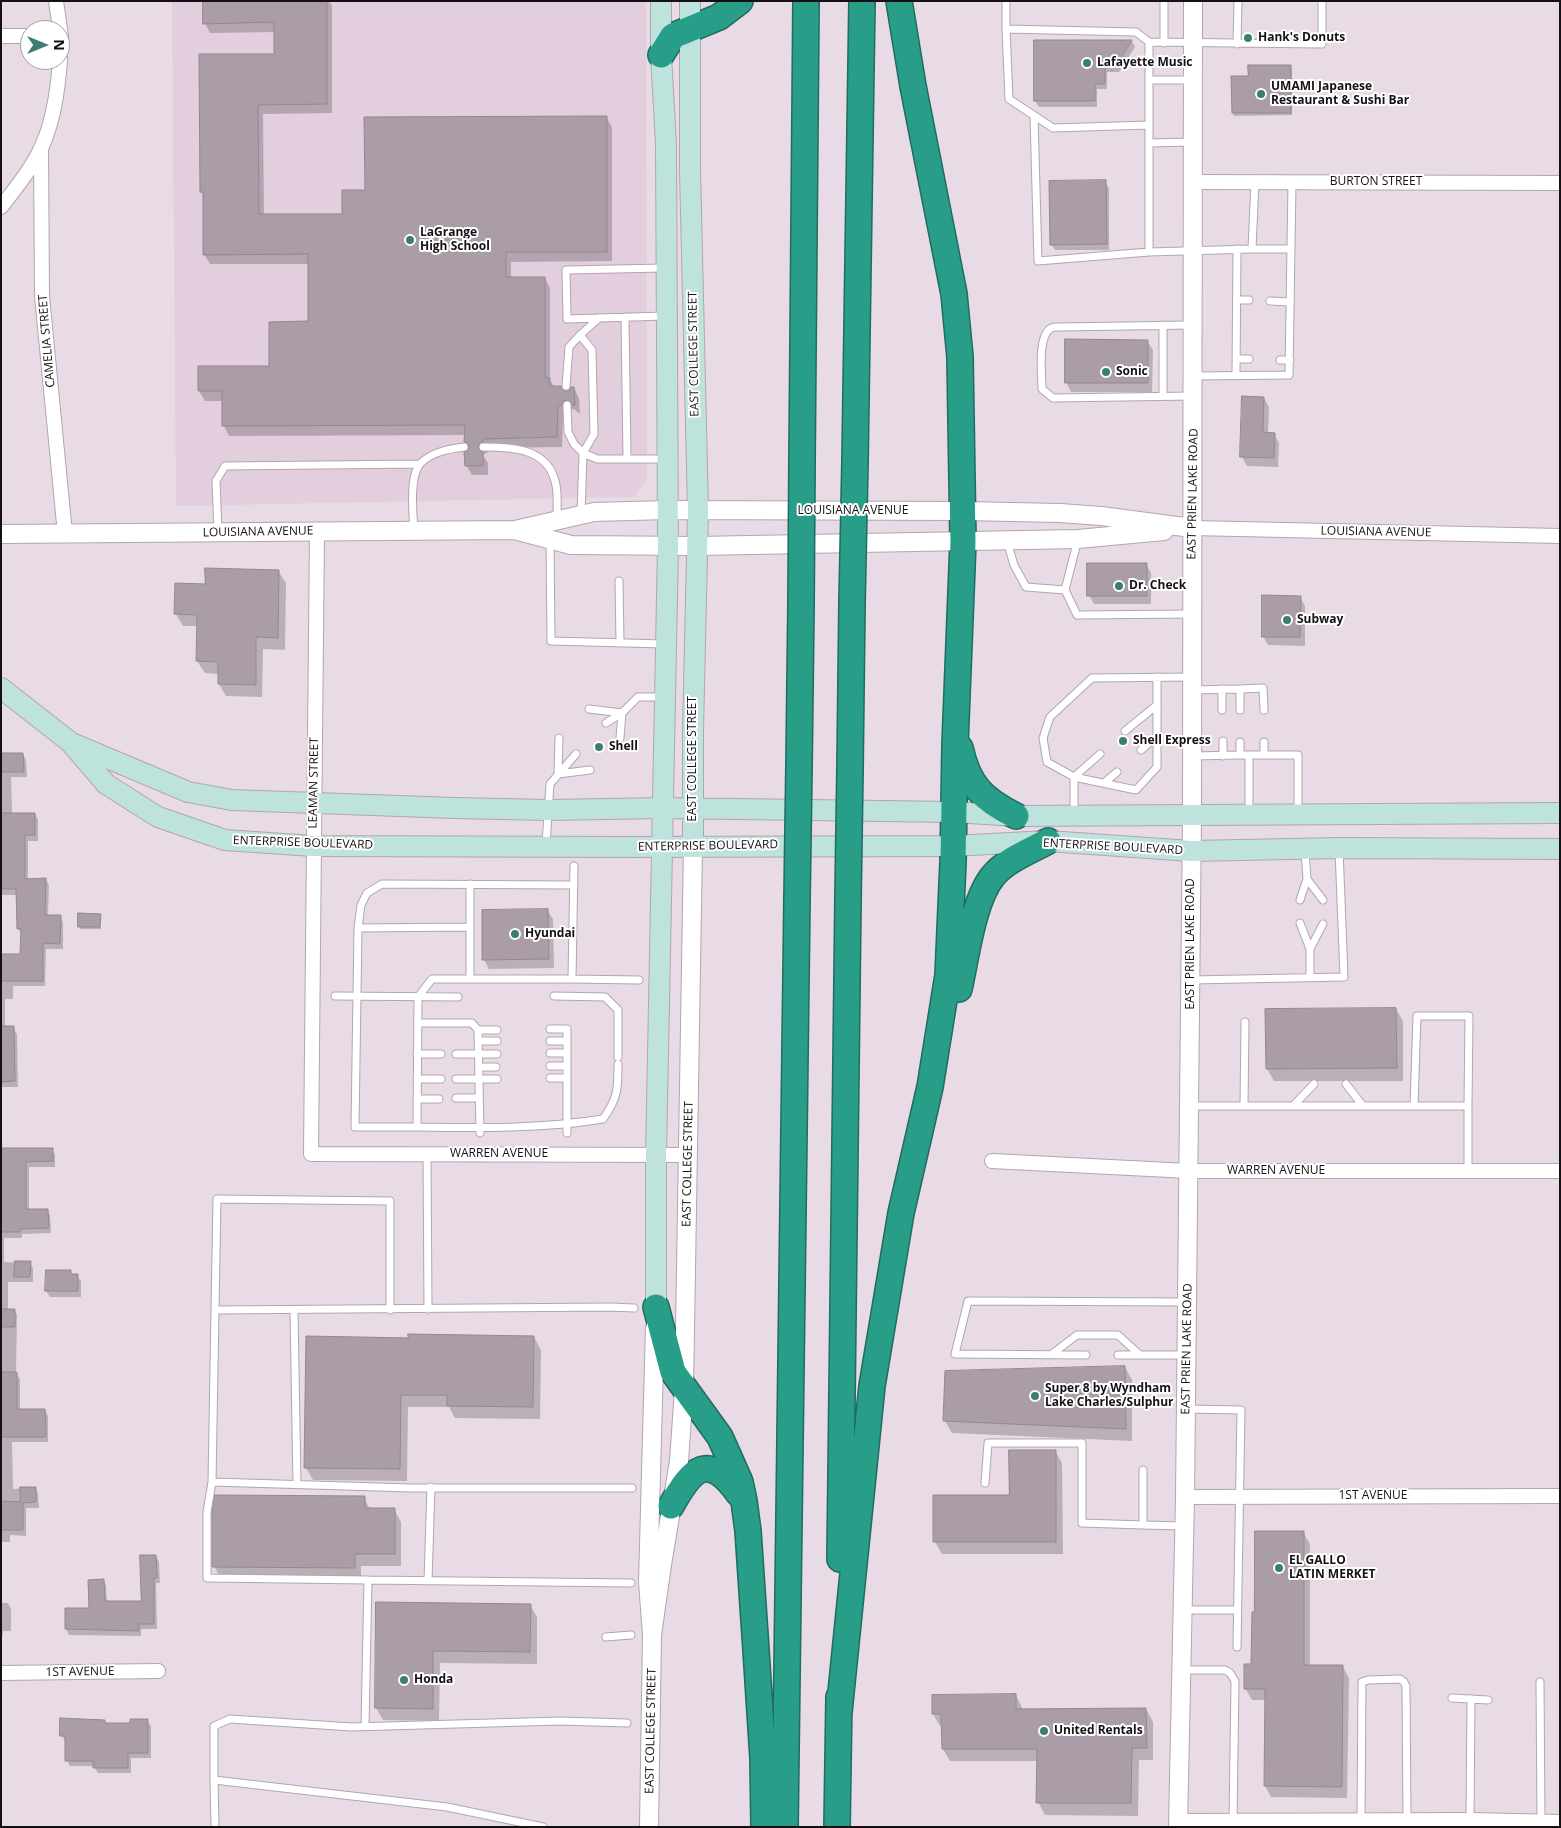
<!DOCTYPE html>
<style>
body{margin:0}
#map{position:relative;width:1561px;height:1828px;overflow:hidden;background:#e9dbe5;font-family:"Open Sans",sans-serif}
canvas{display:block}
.frame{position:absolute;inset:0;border:2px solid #151013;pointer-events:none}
.north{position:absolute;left:20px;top:20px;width:50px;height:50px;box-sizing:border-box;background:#fff;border:1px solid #a19fa1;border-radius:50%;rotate:90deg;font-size:14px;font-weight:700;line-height:20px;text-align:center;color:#151013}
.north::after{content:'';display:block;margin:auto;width:18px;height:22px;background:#3b7e70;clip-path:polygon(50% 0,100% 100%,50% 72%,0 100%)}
</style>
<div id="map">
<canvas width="1561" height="1828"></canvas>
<div class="frame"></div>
<div class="north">N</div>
</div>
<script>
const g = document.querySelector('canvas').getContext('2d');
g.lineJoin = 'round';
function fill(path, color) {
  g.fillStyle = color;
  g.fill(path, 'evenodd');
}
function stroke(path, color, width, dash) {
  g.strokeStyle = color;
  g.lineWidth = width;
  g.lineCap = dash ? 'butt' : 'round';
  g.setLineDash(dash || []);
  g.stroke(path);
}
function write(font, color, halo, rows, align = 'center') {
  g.font = font + ' "Open Sans",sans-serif';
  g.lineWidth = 4;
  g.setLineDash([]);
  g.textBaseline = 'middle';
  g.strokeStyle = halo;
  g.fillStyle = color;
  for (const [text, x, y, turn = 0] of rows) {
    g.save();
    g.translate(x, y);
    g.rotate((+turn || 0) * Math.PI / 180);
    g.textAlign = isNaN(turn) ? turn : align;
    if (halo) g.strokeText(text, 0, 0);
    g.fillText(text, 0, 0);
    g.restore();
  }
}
fill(new Path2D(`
 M172 1H646L647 480 634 497 176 506Z`), '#e2cedd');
fill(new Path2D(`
 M204 1H329L332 6V113L263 114 264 215H344L366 191 606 117 612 127V261L511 262V279L545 278 550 288V380L554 387 565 393 569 392 574 388 579 398 580 414 574 409 569 410 567 414H563L562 447 488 448V452L483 455 488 463V475H472L466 465 470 449 466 441V435L229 436 224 426 223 401H205L199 391V367H270L309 323V264H210L204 254V197L201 192 200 55H275V32L210 33 205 23Z
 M1132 41 1135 47 1119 72H1107V89H1097V107H1039L1035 101V42Z
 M1290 66 1292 69V115L1234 116 1233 113V77H1249Z
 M1105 182 1109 188V250H1055L1051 244Z
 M1147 341 1153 350 1152 392H1071L1066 382Z
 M1264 398 1269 407 1268 434H1274L1279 443 1278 467 1247 466 1242 457Z
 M1146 564 1151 573V604H1094L1089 595Z
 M278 571 286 583 285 650 263 649 262 697 226 696 219 684V674L205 673 197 661 198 626H183L176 614 206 585Z
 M1300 597 1305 606V646L1268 645 1263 636Z
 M1 754H23L26 760 27 777H11L12 810 13 814H35L38 820V841H28V880H46L49 885 48 916H60L63 922V949H46L45 986H13V999H5V1024L7 1028H13L17 1034 18 1087H1V955L21 956 22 935 18 928 17 895H1Z
 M547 910 553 919 554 968 489 969 484 960Z
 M100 915 101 929H80L79 926Z
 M1396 1009 1403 1021V1081H1274L1267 1069Z
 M1 1149H52L55 1155V1167H29V1210H47L50 1215 51 1233 22 1234V1238H4V1262L30 1263 33 1268V1282H8V1310H14L17 1315 16 1373 20 1379V1411L45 1410 48 1416V1442H12L13 1489 35 1488 38 1493 39 1508H26V1536L10 1535V1542H1Z
 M70 1271 73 1275 77 1276 81 1281V1297H50L46 1291Z
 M534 1337 541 1350 540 1419 455 1418 449 1407H408L407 1481 313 1480 306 1468 409 1339Z
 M1125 1367 1132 1380V1441L952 1433 945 1421Z
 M1055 1451 1062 1463 1063 1554H942L935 1542 1011 1497Z
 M364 1498 370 1509H394L401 1522V1566H361V1580L221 1579 214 1566Z
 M1303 1532 1310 1544V1666L1343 1667 1349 1678 1347 1798 1271 1797 1265 1786 1266 1700H1252L1245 1688Z
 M156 1556 159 1562 160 1583H156L157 1629H141V1636L69 1635 66 1629 67 1609H90L103 1580 106 1586 107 1602H142Z
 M1 1603H8L11 1609V1631H3V1635H1Z
 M377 1603 530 1605 537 1617V1664L440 1663 439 1721 383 1720 376 1708Z
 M1016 1695 1023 1710 1146 1709 1153 1722V1760H1139L1138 1816 1045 1815 1038 1802V1761H950L943 1749V1726H940L933 1714Z
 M147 1721 151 1726V1758H131V1773H98L94 1766H70L67 1760V1741H65L62 1736 106 1724H132Z`), '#0003');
const building = new Path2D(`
 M203 1H327V104L258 105 259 214H342V190H365L364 117 607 116V252H506V277H545V377L550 378V386H561L565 391H569L571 387H574L575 405H572L567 400 564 401 562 405H558L557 437 483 439V442L479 444 478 447 480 451 483 452V466H465L464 452 468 451 469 447 468 443 464 442 465 425 222 426V391H198V366H269V322L308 321V254L203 255V192H200L199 54H274V22L203 24Z
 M1034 40H1132L1116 66H1105V84H1095V101H1034Z
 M1248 65H1291V113H1232L1231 76H1248Z
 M1106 180 1107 244 1050 245 1049 181Z
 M1065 339 1148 340V383H1065Z
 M1242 396 1264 397 1263 432 1275 433 1274 458 1240 457Z
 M1087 563H1147V596H1087Z
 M205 568 279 570 278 638 256 637V685L218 684V662L196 661 197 615 174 614 175 583 205 584Z
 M1262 595 1301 596 1300 637H1262Z
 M1 753H23L24 772H1Z
 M1 813H35V835H25V879L46 878 45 915H61L60 944 43 943V981H1V954H20L21 929H17L16 889H1Z
 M548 909 549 959 482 960V910Z
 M78 913 101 914 100 927H78Z
 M1396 1008 1397 1068 1266 1069 1265 1009Z
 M1 1026H14L15 1081 1 1082Z
 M1 1148H53V1161L26 1162V1209H48L49 1228 20 1229V1232H1Z
 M15 1261H31L30 1277H14Z
 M46 1270H71V1274H78V1291H45Z
 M1 1309H15V1327H1Z
 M408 1334 534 1336 533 1407 447 1406V1395H401L400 1469 304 1468 306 1336 408 1338Z
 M1125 1366 1126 1429 943 1421 945 1371Z
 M1 1372H17V1409H45L46 1437H1Z
 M1009 1450H1056V1542H933V1495H1009Z
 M20 1487H36V1502L23 1503V1530H1V1501L20 1502Z
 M215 1495 365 1496V1508H395V1554H355V1568L212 1567V1512Z
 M1255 1531H1304V1665H1343L1342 1787 1264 1786 1265 1689H1244V1664H1251L1252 1612H1254Z
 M140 1555H156L157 1578H154V1624H139V1631L65 1629V1608H89L88 1580 104 1579 105 1601H141Z
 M376 1602 531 1604 530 1652 433 1651V1709L375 1708Z
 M1016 1694V1709L1146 1708 1147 1748H1132L1131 1803H1036L1037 1749H942L941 1714H932V1695Z
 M60 1718 105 1720V1723H130V1719H148V1753H128V1768H93V1761H65V1736H60Z`);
fill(building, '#aa9da7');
stroke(building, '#938790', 1);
const service = new Path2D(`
 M1006 1V29
 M1164 1V43
 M1149 42V125L1053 128 1009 99 1006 29 1136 32 1149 42 1322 44V1
 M1237 44 1238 1
 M1149 80H1193
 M1034 116 1038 261 1149 252
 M1149 125V252L1252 249
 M1149 143 1192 142
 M1255 182 1252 249H1290
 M665 268 566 270 567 319 665 316
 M1237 300H1249
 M1270 301 1290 302
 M625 317 627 459
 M580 335 592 350 594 434 583 453 581 514
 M1236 359H1249
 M1280 360H1290
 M1236 375 1237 249
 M1194 376 1289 375 1292 182
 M566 386 569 347 580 335 599 318
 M1163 396V325
 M1193 396 1053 398 1042 389C1042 374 1037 337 1051 328 1054 327 1057 327 1059 327L1193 325
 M567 405 568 432 574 444 583 453 597 459H666
 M483 447C513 447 549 448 556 485 558 496 557 509 557 520
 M414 531C413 514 409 477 420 464 431 452 449 449 464 447
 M218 532 216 481 225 466 420 464
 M550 540 551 641 664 644
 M1007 541 1014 565 1026 587 1065 590 1078 539
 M619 581 620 643
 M1065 590 1077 615 1192 614
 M1222 689V710
 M1240 689 1263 688 1264 710
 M1192 690 1240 689V710
 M589 709 622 713 620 738
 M606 723 622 713 638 697H663
 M1125 731 1157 705
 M559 738 558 774 590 770
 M1223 741V756
 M1264 742V755
 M1141 750 1157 736
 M1240 755H1298V814
 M1249 755V813
 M1192 756 1240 755V742
 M1074 777 1136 790 1157 767V677
 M1074 777 1100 754
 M1104 783 1117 772
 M1074 814V777L1047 762 1043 738 1050 717 1092 678 1192 677
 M546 844 550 784 576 754
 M574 866 572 979 639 980
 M1307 879 1323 900
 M470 884V979
 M1300 900 1307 879 1305 852
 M1300 923 1310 949V978
 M358 928 470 927
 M1310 949 1323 924
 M572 979H432L418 997 417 1127C479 1128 541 1129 603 1119 618 1098 618 1089 618 1064
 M1191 980 1344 977 1339 849
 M335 996 458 997
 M554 996 605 997 618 1010V1057
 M418 1023H472L478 1030 480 1133
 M550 1029H567V1133
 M478 1030H497
 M478 1041H497
 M550 1041H567
 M550 1053H567
 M417 1054H441
 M456 1054H497
 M550 1066H567
 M479 1067H496
 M550 1078H567
 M417 1079H441
 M456 1079H497
 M1346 1084 1363 1106
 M456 1098H479
 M417 1099H439
 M1190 1106H1468V1171
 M1244 1106 1245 1022
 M1293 1106 1314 1084
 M1414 1106 1417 1016H1469L1468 1106
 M417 1127H355L358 928 361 905 367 893 382 884 574 885
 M427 1154 428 1309
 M215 1310 212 1482 411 1488H632
 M390 1310V1201L217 1199 215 1310C347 1310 479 1309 611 1307L634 1308
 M294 1311 297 1484
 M1052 1354 1077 1335H1118L1140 1355
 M1086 1355 955 1354 968 1301 1186 1302
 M1118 1355H1186
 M1186 1409 1241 1410 1237 1647
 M212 1482 207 1512V1578L368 1580
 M985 1483 988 1443H1082V1523L1143 1525V1470
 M1143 1525 1184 1526
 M428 1581 431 1487
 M1183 1610H1237
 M606 1637 631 1635
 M1182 1670H1225L1230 1673 1235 1681 1233 1821
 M1540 1682 1541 1821
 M1452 1698 1488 1700
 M365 1726 368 1580 631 1583
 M214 1780 215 1827
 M1470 1820 1471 1699
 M1361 1821 1362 1682 1368 1680 1400 1679 1404 1682 1406 1686 1407 1820
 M543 1827 447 1807 214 1780V1726L230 1719 352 1727 560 1721 627 1723`);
const minor = new Path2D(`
 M56 1 61 36 60 55
 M1 36H30
 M41 149 42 296 65 534
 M1192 182 1560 183
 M1 207C15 189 33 167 42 146 54 120 58 89 60 60
 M1192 528 1560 536
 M317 531 311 1154 688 1155
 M992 1161 1189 1171H1560
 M1185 1497 1560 1496
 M1 1673 158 1671
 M1178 1821 1470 1820 1560 1822`);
const tertiary = new Path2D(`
 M518 531 571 545 697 546 1078 539 1164 531
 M1 534 515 530 594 512 667 510 963 511 1060 513 1101 516 1192 528
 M652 1635 662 1565 679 1461 684 1389 693 846
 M649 1827 652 1635 648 1582 655 1328
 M1178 1827 1185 1497 1192 815 1193 1`);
const secondary = new Path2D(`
 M690 1V169L698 511 693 731V846
 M1 688 70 742 106 784 158 817 225 840 313 846 636 847 953 846 1048 841 1191 851 1339 848 1560 849
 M74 744 188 792 232 800 455 808 548 810 663 808 954 812 1016 816 1560 813
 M656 1307V1155L668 546 666 144 661 55V1`);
const motorway = new Path2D(`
 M661 55 673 36 719 17 740 1
 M802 461 806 1
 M855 461 862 1
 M960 748C968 785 983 800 1016 816
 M799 766 801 604
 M850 769 852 603
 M959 989C966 958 973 900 993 876 1006 860 1030 851 1048 841
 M656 1307 673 1372 720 1437 740 1482 744 1501 748 1531 755 1635 763 1758 764 1827
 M671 1506C692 1468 708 1451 739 1494
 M840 1559 848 898
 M839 1712 872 1386 901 1213 930 1087 948 975 953 862 955 745 963 542 960 357 954 294 913 86 899 1
 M785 1827 797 898
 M837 1827 839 1697`);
stroke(service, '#b3a5af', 9);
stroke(minor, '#b3a5af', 16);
stroke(tertiary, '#b3a5af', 20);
stroke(secondary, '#b3a5af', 22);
stroke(motorway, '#216c60', 28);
stroke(service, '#fff', 7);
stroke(minor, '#fff', 14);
stroke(tertiary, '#fff', 18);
stroke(secondary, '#bee2dc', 20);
stroke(motorway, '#289e89', 25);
const motorwayBridge = new Path2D(`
 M852 603 855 461
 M801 604 802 461
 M797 898 799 766
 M848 898 850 769`);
stroke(motorwayBridge, '#216c60', 28, []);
stroke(motorwayBridge, '#289e89', 25);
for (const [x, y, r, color] of [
 [1248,38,5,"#3b7e70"],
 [1087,63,5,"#3b7e70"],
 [1261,94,5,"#3b7e70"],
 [410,240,5,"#3b7e70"],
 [1106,372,5,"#3b7e70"],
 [1119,586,5,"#3b7e70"],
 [1287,620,5,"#3b7e70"],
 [1123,741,5,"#3b7e70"],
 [599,747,5,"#3b7e70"],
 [515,934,5,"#3b7e70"],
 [1035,1396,5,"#3b7e70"],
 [1279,1568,5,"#3b7e70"],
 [404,1680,5,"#3b7e70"],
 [1044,1731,5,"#3b7e70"]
]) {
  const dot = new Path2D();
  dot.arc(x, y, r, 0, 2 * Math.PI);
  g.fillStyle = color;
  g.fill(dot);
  stroke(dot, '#fff', 2);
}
write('bold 12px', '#151013', '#fff', [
 ["Hank's Donuts",1258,38],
 ["Lafayette Music",1097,63],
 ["UMAMI Japanese",1271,87],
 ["Restaurant & Sushi Bar",1271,101],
 ["LaGrange",420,233],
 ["High School",420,247],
 ["Sonic",1116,372],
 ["Dr. Check",1129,586],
 ["Subway",1297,620],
 ["Shell Express",1133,741],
 ["Shell",609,747],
 ["Hyundai",525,934],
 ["Super 8 by Wyndham",1045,1389],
 ["Lake Charles/Sulphur",1045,1403],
 ["EL GALLO",1289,1561],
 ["LATIN MERKET",1289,1575],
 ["Honda",414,1680],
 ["United Rentals",1054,1731]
], 'left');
write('12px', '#151013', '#fff', [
 ["BURTON STREET",1376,182],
 ["CAMELIA STREET",47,341,-95],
 ["EAST COLLEGE STREET",694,354,-91],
 ["EAST PRIEN LAKE ROAD",1193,494,-89],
 ["LOUISIANA AVENUE",853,511],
 ["LOUISIANA AVENUE",258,532,-1],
 ["LOUISIANA AVENUE",1376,532,1],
 ["EAST COLLEGE STREET",693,759,-90],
 ["LEAMAN STREET",314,783,-89],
 ["ENTERPRISE BOULEVARD",303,843,2],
 ["ENTERPRISE BOULEVARD",708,846,-1],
 ["ENTERPRISE BOULEVARD",1113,847,3],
 ["EAST PRIEN LAKE ROAD",1191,944,-90],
 ["WARREN AVENUE",499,1154],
 ["EAST COLLEGE STREET",688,1164,-89],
 ["WARREN AVENUE",1276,1171],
 ["EAST PRIEN LAKE ROAD",1187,1349,-89],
 ["1ST AVENUE",1373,1496],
 ["1ST AVENUE",80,1672,-1],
 ["EAST COLLEGE STREET",651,1731,-89]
]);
</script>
